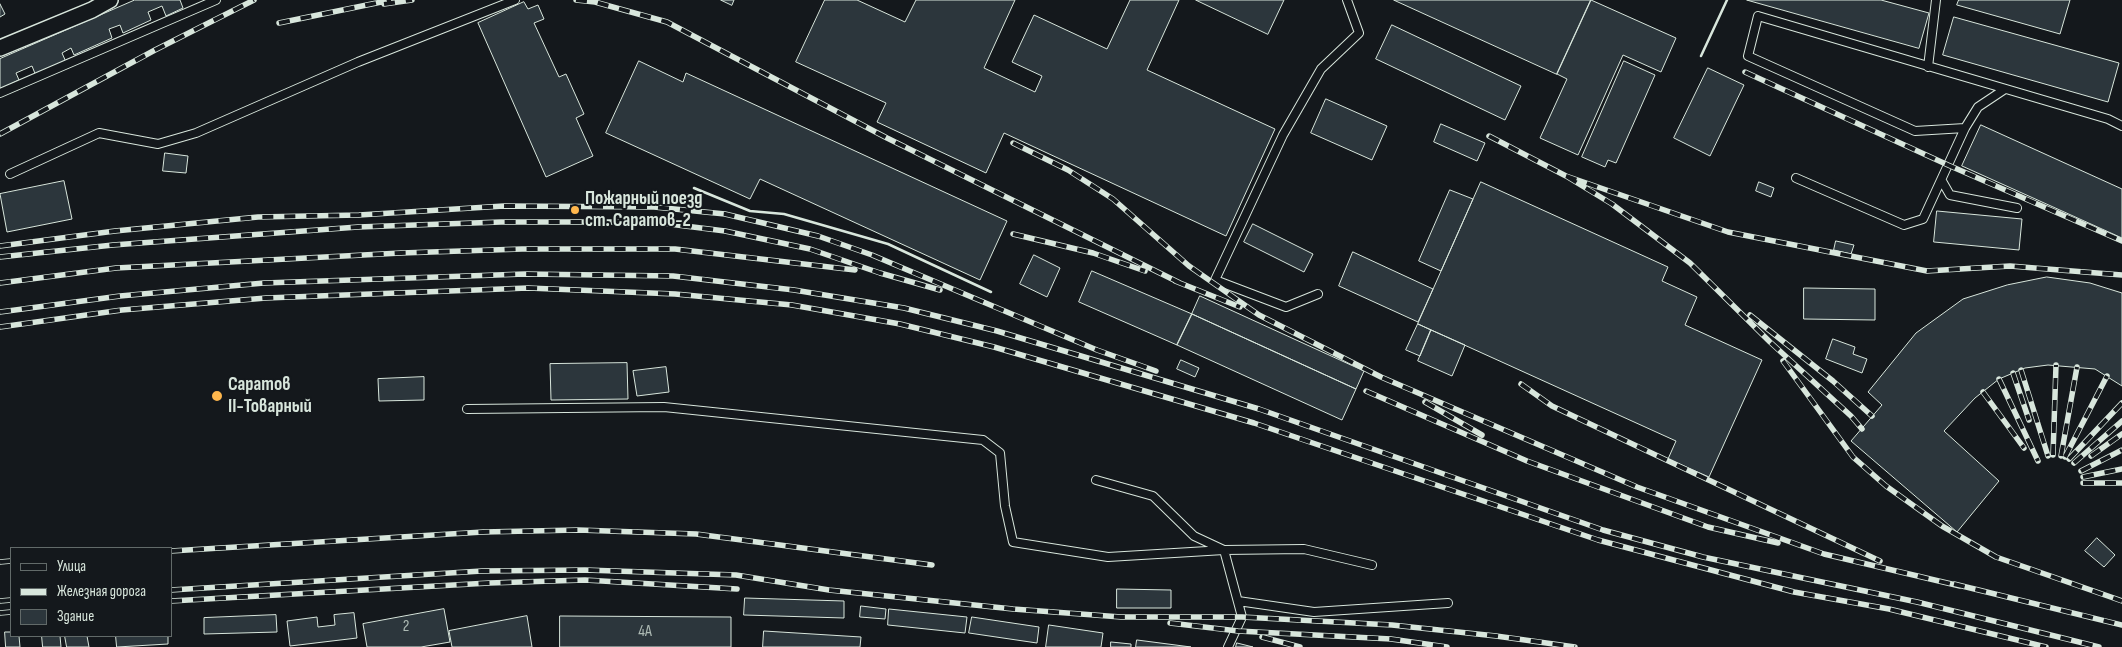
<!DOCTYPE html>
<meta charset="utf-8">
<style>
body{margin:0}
#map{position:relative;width:2122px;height:647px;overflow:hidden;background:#14181c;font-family:"Sofia Sans Condensed",sans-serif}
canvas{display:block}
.legend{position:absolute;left:10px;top:547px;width:162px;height:90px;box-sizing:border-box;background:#14181c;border:1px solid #626a69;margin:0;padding:6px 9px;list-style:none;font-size:15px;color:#d8e6dc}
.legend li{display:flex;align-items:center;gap:10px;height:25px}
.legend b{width:25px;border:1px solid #626a69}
</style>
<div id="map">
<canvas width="2122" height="647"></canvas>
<ul class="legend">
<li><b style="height:6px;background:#14181c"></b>Улица</li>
<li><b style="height:6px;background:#d8e6dc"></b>Железная дорога</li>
<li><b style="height:14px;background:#2c363c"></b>Здание</li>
</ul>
</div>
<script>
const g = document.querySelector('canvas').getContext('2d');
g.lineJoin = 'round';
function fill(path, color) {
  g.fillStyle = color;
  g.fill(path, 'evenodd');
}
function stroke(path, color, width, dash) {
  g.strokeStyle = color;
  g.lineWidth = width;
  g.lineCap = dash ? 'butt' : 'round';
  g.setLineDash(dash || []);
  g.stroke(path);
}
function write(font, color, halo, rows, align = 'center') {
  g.font = font + ' "Sofia Sans Condensed",sans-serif';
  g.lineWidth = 4;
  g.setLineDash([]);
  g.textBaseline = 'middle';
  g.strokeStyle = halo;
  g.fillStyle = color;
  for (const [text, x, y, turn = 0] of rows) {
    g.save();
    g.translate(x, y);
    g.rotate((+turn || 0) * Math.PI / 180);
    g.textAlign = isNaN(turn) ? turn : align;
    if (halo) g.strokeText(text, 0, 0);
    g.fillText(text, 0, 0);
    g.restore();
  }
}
const building = new Path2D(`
 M135 0H180L183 8 166 16 162 6 148 12 151 20 123 33 120 25 109 29 112 38 74 55 71 48 62 53 66 62 36 76 32 66 16 73 19 80 0 89V59Z
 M721 0H734L732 5Z
 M825 0H857L905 22 916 0H1015L984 68 1035 92 1042 76 1012 62 1034 15 1107 49 1130 0H1179L1147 70 1275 129 1226 236 1004 133 986 173 877 122 886 103 796 62Z
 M1196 0H1284L1268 34Z
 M1394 0H1591L1557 74Z
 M1591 0 1676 38 1661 72 1623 55 1578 155 1540 138 1567 79 1557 74Z
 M1747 0H1881L1929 13 1919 48Z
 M1959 0H2070L2060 34 1957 5Z
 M524 2 528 9 538 5 544 19 534 23 559 77 566 74 584 114 576 118 593 156 546 177 478 23Z
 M0 4 5 14 0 17Z
 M1954 17 2119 63 2108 102 1943 55Z
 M1392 25 1521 86 1505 120 1376 59Z
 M639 61 683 82 686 73 1007 221 980 280 760 179 750 199 606 133Z
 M1624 61 1655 75 1616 163 1608 160 1605 167 1582 157Z
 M1708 68 1744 85 1710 156 1674 138Z
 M1326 99 1387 126 1372 160 1311 133Z
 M1441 124 1485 143 1477 161 1434 142Z
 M1981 125 2122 189V238L1962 166Z
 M165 153 188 156 186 173 163 171Z
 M64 181 72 219 7 232 0 194Z
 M1481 182 1668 267 1662 281 1697 297 1685 325 1762 360 1709 477 1668 459 1676 441 1418 324Z
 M1759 182 1774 188 1771 197 1756 191Z
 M1450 190 1473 199 1441 271 1419 261Z
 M1937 211 2022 219 2019 250 1934 242Z
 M1253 224 1313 254 1304 272 1244 242Z
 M1836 241 1854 245 1851 254 1834 250Z
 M1353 252 1433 289 1418 322 1339 286Z
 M1034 255 1060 268 1047 297 1020 284Z
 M1092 271 1192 314 1177 345 1079 302Z
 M2047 277 2090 283 2122 293V386L2095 369 2048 365 2025 368 1999 379 1975 398 1944 431 1999 481 1957 532 1851 441 1882 405 1868 392 1916 333 1963 299 2007 285Z
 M1804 288 1875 289V320L1804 319Z
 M1200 296 1364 371 1356 389 1192 314Z
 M1192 314 1356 389 1342 420 1177 345Z
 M1418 324 1431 330 1420 356 1406 350Z
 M1431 330 1465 345 1452 376 1418 361Z
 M1833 339 1855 347 1853 354 1867 359 1862 373 1826 359Z
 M1181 360 1199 368 1195 377 1177 369Z
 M627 363 628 399 551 400 550 364Z
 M666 367 669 392 637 396 633 371Z
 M424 377V400L379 401 378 379Z
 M2097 538 2115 555 2104 567 2085 551Z
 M1117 589 1171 590V608H1117Z
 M745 598 844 601V618L744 615Z
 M861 606 886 609 885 619 860 617Z
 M444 609 450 642 421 647H367L363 624Z
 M889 609 967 617 965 633 888 625Z
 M354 613 357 638 290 646 287 621 317 617 318 627 335 625 334 615Z
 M276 615 277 632 204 634V618Z
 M527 616 532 647H452L449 631Z
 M560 616 731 617V647H560Z
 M972 617 1039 627 1037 643 969 633Z
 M1049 625 1103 633 1101 647H1046Z
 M764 631 861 637 860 647H763Z
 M5 632H11V636H19L20 647H6Z
 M42 636H60L61 647H43Z
 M65 636H87L89 647H67Z
 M116 636H168V644L117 647Z
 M1137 640 1191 647H1136Z
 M1111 642 1131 644V647H1111Z
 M1237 643 1253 647H1236Z`);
fill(building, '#2c363c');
stroke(building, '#d8e6dc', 1);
const lane = new Path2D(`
 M1928 67 1936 0
 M0 93 216 0
 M1965 128 1915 131 1748 56 1758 16 2108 119 2122 126
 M10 174 99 133 158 144 196 133 358 62 515 0
 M1796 178 1904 225 1923 219 1965 128 1978 107 2005 89
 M1942 181 1950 195 2017 208
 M1318 294 1286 307 1215 280 1283 135 1321 69 1359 33 1347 0
 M467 409 664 407 983 440 1000 453 1005 506 1013 542 1108 557 1224 550 1304 549 1372 565
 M1096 480 1153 496 1194 536 1224 550 1242 617 1228 647
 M1238 601 1314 612 1448 603`);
const street = new Path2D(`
 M0 48 92 10 110 0`);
stroke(lane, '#d8e6dc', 10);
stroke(street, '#d8e6dc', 18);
stroke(lane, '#14181c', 8);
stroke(street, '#14181c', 15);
const rail = new Path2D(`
 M576 0 595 2 667 22 887 138 1180 283
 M384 4 412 0
 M279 23 391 0
 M1745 72 1948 165 2122 241
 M0 134 155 50 254 0
 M1489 136 1566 176 1612 204 1690 263 1770 342 1851 416 1862 429
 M1013 143 1068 170 1113 199 1189 266 1259 315 1381 377 1637 487 1824 554 1960 586
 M1566 176 1728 232 1927 271 2010 266 2122 275
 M1013 234 1093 253 1145 271
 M0 246 115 231 258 217 359 215 504 206 654 207 725 214 818 236 872 255 1097 350 1156 371
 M0 257 113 245 358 227 501 222H653L725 231 810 249 880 273 940 290
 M1175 281 1240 307
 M0 283 116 268 401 253 522 249H675L855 270
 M0 312 120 296 264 283 525 274 673 276 794 290 904 308 997 331 1259 409 1603 530 1703 557 1917 602 2099 647
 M1750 315 1833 381 1872 416
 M0 327 122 310 266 298 528 288 675 294 792 305 900 324 994 347 1254 423 1598 540 1794 592 1889 609 2046 647
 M1783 361 1853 457 1886 486 1942 526 1996 557 2122 601
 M2021 370 2048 456
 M2013 373 2029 420
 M1999 379 2038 461
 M1521 384 1552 406 1880 561
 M1366 391 1527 461 1708 527 1778 543
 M1983 392 2024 448
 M1425 402 1482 435
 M2053 455 2056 365
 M2061 456 2077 367
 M2091 456 2122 434
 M2065 457 2107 376
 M2069 459 2122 403
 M2074 463 2122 421
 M2081 471 2122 450
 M2083 477 2122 469
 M2083 483H2122
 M171 551 483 532 578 530 696 534 932 565
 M0 562 11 561
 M1954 584 2122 625
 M171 590 482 571 585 570 736 575 829 590 1013 609 1121 617H1242L1392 625 1496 636 1575 647
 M0 601 11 600
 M171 601 489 583 585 580 737 589
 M0 613 11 612
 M1170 623 1238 631 1391 639 1447 647
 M1262 637 1300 647`);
stroke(rail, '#d8e6dc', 5.5);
stroke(rail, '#14181c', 4, [11]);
stroke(new Path2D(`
 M1701 56 1727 0
 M694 188 750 211 784 214 888 244 991 292`), '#d8e6dc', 2.5);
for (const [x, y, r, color] of [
 [575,210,5,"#ffb74d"],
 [217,396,6,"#ffb74d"]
]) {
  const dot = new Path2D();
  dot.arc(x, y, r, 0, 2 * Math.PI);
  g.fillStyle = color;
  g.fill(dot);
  stroke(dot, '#14181c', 2);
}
write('16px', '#adbab4', null, [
 ["2",406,627],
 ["4А",645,632]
]);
write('bold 19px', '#d8e6dc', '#14181c', [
 ["Пожарный поезд",585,199],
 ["ст. Саратов-2",585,221],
 ["Саратов",228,385],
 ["II-Товарный",228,407]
], 'left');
</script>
